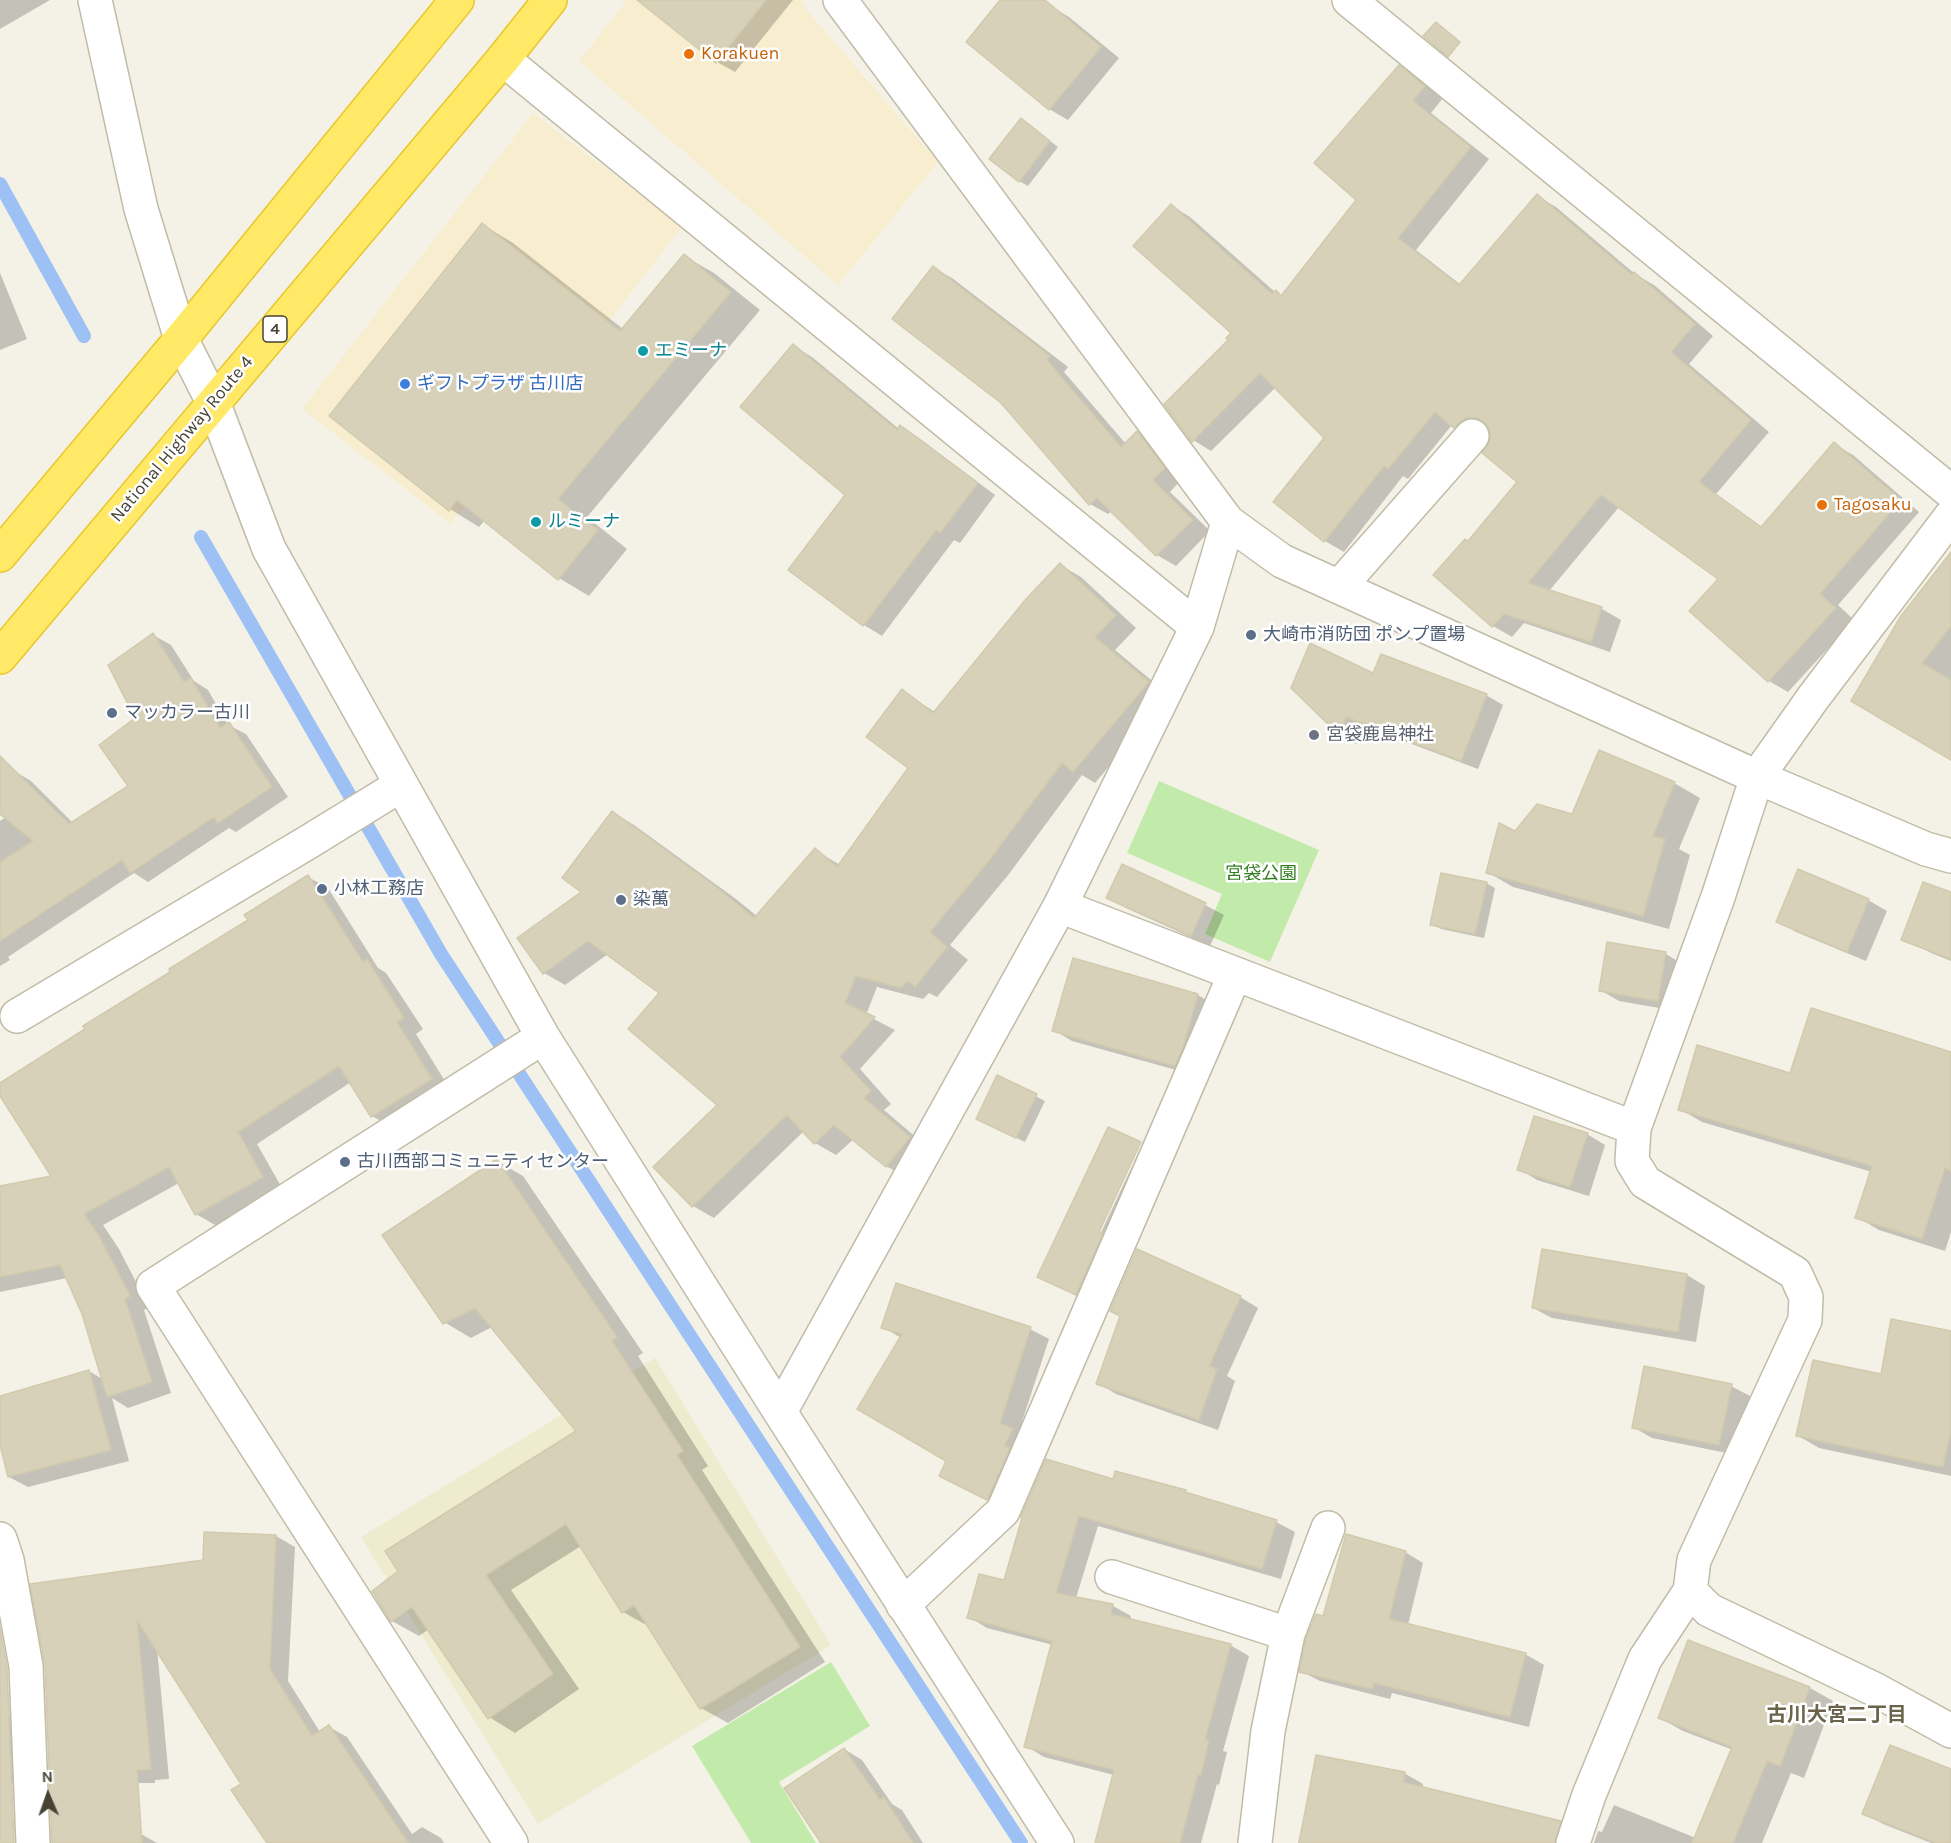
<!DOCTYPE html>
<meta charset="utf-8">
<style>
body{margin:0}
#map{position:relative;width:1951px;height:1843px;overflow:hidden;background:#f4f2e6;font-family:Karla,sans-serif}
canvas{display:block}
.north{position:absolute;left:18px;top:1765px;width:60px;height:60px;-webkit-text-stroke:4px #fff;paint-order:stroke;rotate:358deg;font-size:16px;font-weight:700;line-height:24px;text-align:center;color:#474334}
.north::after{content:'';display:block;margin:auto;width:21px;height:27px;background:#474334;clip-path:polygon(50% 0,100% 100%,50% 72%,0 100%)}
</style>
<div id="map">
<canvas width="1951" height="1843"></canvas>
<div class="north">N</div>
</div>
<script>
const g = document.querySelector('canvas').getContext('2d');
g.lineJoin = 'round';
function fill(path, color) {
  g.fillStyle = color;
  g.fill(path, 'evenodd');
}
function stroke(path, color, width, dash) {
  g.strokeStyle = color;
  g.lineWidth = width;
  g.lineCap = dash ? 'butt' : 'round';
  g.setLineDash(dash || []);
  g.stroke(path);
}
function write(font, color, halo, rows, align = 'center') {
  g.font = font + ' Karla,"Noto Sans JP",sans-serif';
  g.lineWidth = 5;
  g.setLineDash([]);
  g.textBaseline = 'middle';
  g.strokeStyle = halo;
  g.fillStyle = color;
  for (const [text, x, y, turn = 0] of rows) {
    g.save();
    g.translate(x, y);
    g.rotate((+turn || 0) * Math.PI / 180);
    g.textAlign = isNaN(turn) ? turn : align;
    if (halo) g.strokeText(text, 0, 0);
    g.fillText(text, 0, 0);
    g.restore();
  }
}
fill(new Path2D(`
 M627 0H801L805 8 938 162 838 285 579 61Z
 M533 113 682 227 451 524 302 409Z`), '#f8eecf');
fill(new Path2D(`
 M655 1358 831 1645 538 1824 361 1537Z`), '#eeebce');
fill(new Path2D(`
 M1159 781 1319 850 1270 962 1205 934 1222 894 1127 853Z
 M831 1662 870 1726 779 1782 816 1843H751L692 1746Z`), '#c2ebab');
fill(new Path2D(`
 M0 0H50L0 29Z
 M654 0H793L735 72 717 62Z
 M1050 6 1069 17 1119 58 1068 120 1049 109Z
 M1399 67 1418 78 1443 98 1431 113 1489 159 1416 250 1461 285 1537 196 1556 207 1635 274 1654 285 1713 336 1689 364 1769 432 1716 494 1762 527 1834 444 1853 455 1919 512 1838 605 1854 620 1788 692 1769 681 1691 611 1720 579 1619 507 1549 591 1602 609 1621 620 1610 652 1524 623 1512 637 1493 626 1435 575 1468 542 1519 482 1492 439 1491 428H1486L1474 438 1452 425 1408 479 1403 476 1344 552 1325 541 1326 438 1276 387 1211 451 1193 440 1234 333 1172 206 1190 217 1275 292 1283 296 1358 199Z
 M1022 120 1058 147 1028 186 1019 181Z
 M483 225 513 243 623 329 684 256 714 273 760 310 587 517 627 549 589 596 559 578 485 520 479 527 450 509Z
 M934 268 952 278 1068 367 1064 372 1126 444 1137 433 1156 443 1182 479 1170 492 1210 531 1176 566 1157 555 1112 511 1108 514 1090 504 1002 402Z
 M0 273 27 339 0 350Z
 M793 346 812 357 899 429 901 427 919 438 995 495 960 543 954 540 882 636 864 625 791 570 847 494Z
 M1060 565 1081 577 1136 628 1115 650 1169 695 1095 783 1082 775 1009 874 950 945 968 960 937 997 929 993 923 999 877 987 866 1015 895 1030 860 1069 891 1104 884 1110 931 1150 908 1178 886 1166 854 1139 836 1155 815 1143 804 1131 714 1218 693 1206 719 1105 661 993 608 954 565 985 544 973 584 892 613 813 634 825 736 899 758 917 815 850 840 865 910 768 902 691 935 712Z
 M1951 573V758L1853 700Z
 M153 635 171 645 194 681 208 690 228 725 246 734 288 797 236 832 229 828 148 882 134 873 8 957 10 960 0 966V821L6 817 0 812V789L14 771 31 781 73 823 130 786 137 719Z
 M1374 675 1486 695 1503 705 1478 769 1364 726 1356 744 1340 734 1292 688Z
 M1674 783 1700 798 1679 849 1690 855 1669 929 1513 887 1487 872 1516 833Z
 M1122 866 1205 905 1224 915 1210 946 1126 908 1108 898Z
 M1799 871 1868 900 1887 911 1866 961 1796 932 1778 921Z
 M308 877 328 888 378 968 386 973 423 1029 416 1034 451 1091 392 1127 372 1116 351 1082 257 1144 282 1188 215 1225 196 1214 179 1183 103 1225 119 1249 149 1307 144 1310 171 1393 128 1408 112 1398 129 1461 28 1487 9 1477 0 1439V1398L89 1371 104 1380 84 1313 67 1278 0 1292V1188L54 1177 0 1093V1085L250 921Z
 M1486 883 1495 888 1484 938 1441 929 1432 924Z
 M1951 894V961L1931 953 1913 943Z
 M1666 954 1684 965 1676 1011 1619 1001 1600 990Z
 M1198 995 1216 1006 1194 1075 1072 1041 1054 1030Z
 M1951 1053V1232L1945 1251 1879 1230 1857 1217 1872 1172 1702 1122 1680 1109 1791 1075Z
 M998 1077 1045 1101 1025 1142 987 1124Z
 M1587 1134 1605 1145 1589 1196 1537 1180 1519 1169Z
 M1142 1145 1159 1154 1095 1305 1039 1276 1095 1238 1098 1239Z
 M497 1161 523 1176 643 1353 638 1356 708 1466 702 1470 825 1662 728 1723 701 1708 650 1627 623 1612 581 1546 511 1590 579 1689 515 1733 489 1717 429 1629 419 1636 392 1621 578 1431 492 1327 471 1338 444 1322Z
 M1687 1275 1705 1286 1696 1342 1552 1318 1533 1308Z
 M1240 1297 1258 1308 1227 1376 1235 1381 1218 1430 1116 1394 1098 1383Z
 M883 1327 1030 1329 1049 1339 1018 1434 1030 1441 1006 1509 959 1486 901 1338Z
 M1951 1332V1476L1819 1448 1797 1435 1882 1376Z
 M1731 1386 1750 1396 1737 1455 1652 1438 1633 1427Z
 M1116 1473 1185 1492 1193 1496 1276 1522 1295 1532 1281 1579 1098 1526 1076 1598 1113 1606 1131 1616 1130 1621 1230 1645 1249 1656 1223 1751 1227 1752 1219 1785 1217 1784 1201 1843H1097L1114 1775 1044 1757 1026 1746 1053 1645 987 1628 969 1617 1114 1480Z
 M206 1533 276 1536 295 1547 288 1681 320 1732 329 1727 347 1737 412 1834 422 1827 441 1838 444 1843H303L157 1648 169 1779 155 1780V1783H69L51 1707 34 1585 204 1562Z
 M1405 1552 1423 1563 1408 1625 1525 1654 1544 1665 1529 1727 1392 1693 1390 1699 1320 1681 1301 1671 1324 1618Z
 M1689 1642 1810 1688 1833 1701 1804 1778 1791 1773 1762 1843H1594L1598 1831 1602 1832 1614 1805 1696 1838 1733 1750 1683 1731 1660 1718Z
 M0 1716H9L27 1726 29 1783H0Z
 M844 1749 862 1760 892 1804 902 1810 923 1843H820L819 1841 821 1840Z
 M1951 1770V1843H1931L1883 1824 1864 1813Z
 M1404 1773 1423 1784 1422 1788 1560 1822 1579 1832 1575 1843H1298L1303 1821Z
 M141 1834 157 1843H52Z`), '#0003');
stroke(new Path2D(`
 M0 184 84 336
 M201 537 441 954 1021 1843`), '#9dc1f5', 14);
const building = new Path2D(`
 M637 0H766L716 63Z
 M1000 0H1045L1101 47 1049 110 966 42Z
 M1436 22 1460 42 1448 57 1423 36Z
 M1399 65 1425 86 1413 101 1471 147 1398 238 1459 285 1537 194 1632 275 1634 272 1695 324 1671 352 1751 420 1699 482 1761 527 1834 442 1901 500 1820 594 1836 608 1768 682 1689 611 1718 579 1601 495 1528 583 1602 607 1591 642 1504 614 1492 627 1433 575 1465 539 1468 541 1517 482 1482 453 1490 440V431L1485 422 1476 418H1465L1454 428 1435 412 1388 469 1384 466 1324 542 1273 502 1324 438 1260 373 1192 442 1164 404 1228 340 1226 338 1231 333 1133 246 1171 204 1272 294 1276 290 1281 296 1356 200 1314 163Z
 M1021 118 1050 141 1019 182 989 159Z
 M482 223 620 331 684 254 731 292 558 499 598 530 558 580 457 500 449 511 329 416Z
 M933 266 1050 356 1047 360 1121 447 1137 431 1165 468 1153 480 1193 520 1156 556 1097 498 1089 505 1001 403 892 319Z
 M793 344 897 430 900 425 978 483 940 533 936 530 863 626 788 570 845 495 740 407Z
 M1951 552V626L1922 663 1951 680V760L1851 701 1901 616Z
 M1060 563 1116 615 1095 637 1149 682 1073 772 1062 763 988 862 930 932 947 947 915 987 908 981 901 988 856 976 845 1003 875 1017 840 1057 871 1091 864 1098 910 1137 886 1167 834 1125 814 1144 787 1115 692 1207 653 1167 717 1105 628 1029 659 993 588 941 543 974 517 938 581 892 562 878 612 811 714 885 754 918 815 848 837 867 908 768 866 737 902 689 933 713 1026 599Z
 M153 633 184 682 191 678 220 728 229 722 272 787 218 823 214 817 130 873 122 860 0 941V862L33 841 0 814V756L69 824 128 786 99 745 135 718 108 665Z
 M1310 643 1373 673 1381 654 1487 694 1461 761 1346 717 1339 735 1291 688Z
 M1599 750 1675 782 1653 836 1665 839 1643 916 1486 873 1499 823 1515 831 1537 804 1572 814Z
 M1122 864 1206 903 1191 936 1106 898Z
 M1798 869 1869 899 1847 952 1776 922Z
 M1441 873 1487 882 1475 934 1430 925Z
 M308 875 363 962 367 959 404 1018 397 1022 432 1079 371 1117 339 1066 238 1132 263 1177 195 1215 169 1167 84 1214 99 1236 130 1296 125 1299 152 1382 107 1397 82 1314 60 1265 0 1277V1186L51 1176 0 1096V1083L85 1029 83 1026 170 972 169 969 248 920 244 915Z
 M1923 882 1951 892V959L1901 940Z
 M1607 942 1666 952 1658 1001 1599 991Z
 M1073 958 1198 994 1183 1047 1175 1066 1052 1031Z
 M1811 1008 1951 1052V1171L1945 1168 1922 1239 1855 1218 1872 1166 1678 1110 1697 1045 1790 1073Z
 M997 1075 1037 1094 1016 1138 976 1119Z
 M1534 1116 1588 1133 1570 1187 1517 1170Z
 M1108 1127 1141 1142 1099 1232 1103 1233 1076 1295 1037 1277Z
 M497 1159 617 1337 612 1341 683 1451 677 1455 800 1647 700 1709 634 1605 622 1613 566 1524 486 1575 553 1674 488 1719 412 1607 391 1622 372 1591 398 1571 385 1551 576 1431 475 1308 443 1324 382 1235Z
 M1137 1249 1241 1296 1209 1366 1217 1369 1199 1420 1096 1384 1120 1316 1110 1311Z
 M1542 1249 1687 1274 1678 1332 1532 1308Z
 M896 1283 1031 1327 1000 1423 1013 1429 1004 1446 1010 1448 987 1500 939 1476 946 1461 857 1409 902 1334 881 1328Z
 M1891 1319 1951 1331V1430L1943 1467 1796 1436 1813 1360 1881 1374Z
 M1644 1366 1732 1384 1719 1445 1632 1428Z
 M89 1370 111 1450 8 1477 0 1445V1396Z
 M1046 1459 1113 1479 1115 1471 1186 1490 1185 1492 1277 1520 1262 1569 1079 1516 1056 1593 1113 1604 1111 1614 1231 1644 1205 1740H1209L1201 1775H1198L1180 1843H1095L1114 1770 1024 1747 1052 1641 967 1618 979 1574 1004 1580 1022 1518 1021 1517Z
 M204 1532 276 1535 270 1669 312 1736 329 1725 408 1843H267L231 1790 241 1784 137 1620 151 1769 137 1770 142 1843H52L45 1665 30 1584 203 1560Z
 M1346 1534 1406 1551 1389 1619 1526 1653 1510 1717 1374 1683 1372 1689 1299 1672 1306 1639 1316 1614 1323 1616Z
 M0 1627 7 1668 14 1843H0Z
 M1688 1640 1810 1687 1780 1766 1767 1761 1733 1843H1692L1732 1747 1658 1718Z
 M1890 1745 1951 1769V1843H1936L1862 1814Z
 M844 1748 880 1800 884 1797 913 1843H821L784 1788Z
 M1316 1755 1405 1772 1403 1782 1561 1821 1555 1843H1299Z`);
fill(building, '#d7d1ba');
stroke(building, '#d2caad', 1.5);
const minor = new Path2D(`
 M95 0 141 209 181 339 213 402 269 549 543 1037 780 1412 1057 1843
 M840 0 1228 522 1282 561 1757 777 1926 849 1951 856
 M1349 0 1951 492
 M503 59 1197 627
 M1951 516 1813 698 1757 777 1718 897 1634 1128 1632 1161 1645 1182 1795 1273 1806 1297 1805 1320 1694 1560 1690 1591 1709 1610 1876 1690 1951 1731
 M1339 587 1472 436
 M1060 906 1634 1128
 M17 1016 310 841 401 785
 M780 1412 1060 906 1197 627 1228 522
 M0 1539 7 1560 26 1666 33 1843
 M1112 1577 1288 1634
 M903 1605 1003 1511 1235 974
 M511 1843 153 1286 543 1037
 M1255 1843 1268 1731 1288 1634 1328 1528
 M1573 1843 1589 1795 1645 1659 1690 1591`);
const highway = new Path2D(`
 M0 555 181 339 457 0
 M0 657 503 59 550 0`);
stroke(minor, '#c0bca7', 36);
stroke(highway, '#e9c72b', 36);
stroke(minor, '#fff', 33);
stroke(highway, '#ffe966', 33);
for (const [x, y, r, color] of [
 [689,54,6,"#e8710a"],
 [643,351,6,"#0f9aa8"],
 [405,384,6,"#3f7fe0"],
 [1822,505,6,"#e8710a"],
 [536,522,6,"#0f9aa8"],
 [1251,635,6,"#5c6f8a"],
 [112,713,6,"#5c6f8a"],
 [1314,735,6,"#6b7280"],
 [322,889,6,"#5c6f8a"],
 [621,900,6,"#5c6f8a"],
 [345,1162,6,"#5c6f8a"]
]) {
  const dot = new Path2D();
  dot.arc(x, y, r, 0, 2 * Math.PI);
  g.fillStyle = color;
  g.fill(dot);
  stroke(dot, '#fff', 2);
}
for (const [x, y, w] of [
 [275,329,24]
]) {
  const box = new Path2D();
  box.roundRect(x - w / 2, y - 13, w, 26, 4.5);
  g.fillStyle = '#fff';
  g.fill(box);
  stroke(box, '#474334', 1.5);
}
write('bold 16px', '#474334', null, [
 ["4",275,329]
]);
write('18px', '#c56008', '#fff', [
 ["Korakuen",701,54],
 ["Tagosaku",1834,505]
], 'left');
write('18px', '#0d838f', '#fff', [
 ["エミーナ",655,351],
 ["ルミーナ",548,522]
], 'left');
write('18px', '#366cbe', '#fff', [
 ["ギフトプラザ 古川店",417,384]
], 'left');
write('18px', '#474334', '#fff', [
 ["National Highway Route 4",182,439,-50]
]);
write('18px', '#4e5e75', '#fff', [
 ["大崎市消防団 ポンプ置場",1263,635],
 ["マッカラー古川",124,713],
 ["小林工務店",334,889],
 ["染萬",633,900],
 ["古川西部コミュニティセンター",357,1162]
], 'left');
write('18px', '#5b616d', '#fff', [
 ["宮袋鹿島神社",1326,735]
], 'left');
write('18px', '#347d23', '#fff', [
 ["宮袋公園",1261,874]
]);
write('bold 20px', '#6b644b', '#fff', [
 ["古川大宮二丁目",1837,1715]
]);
</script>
